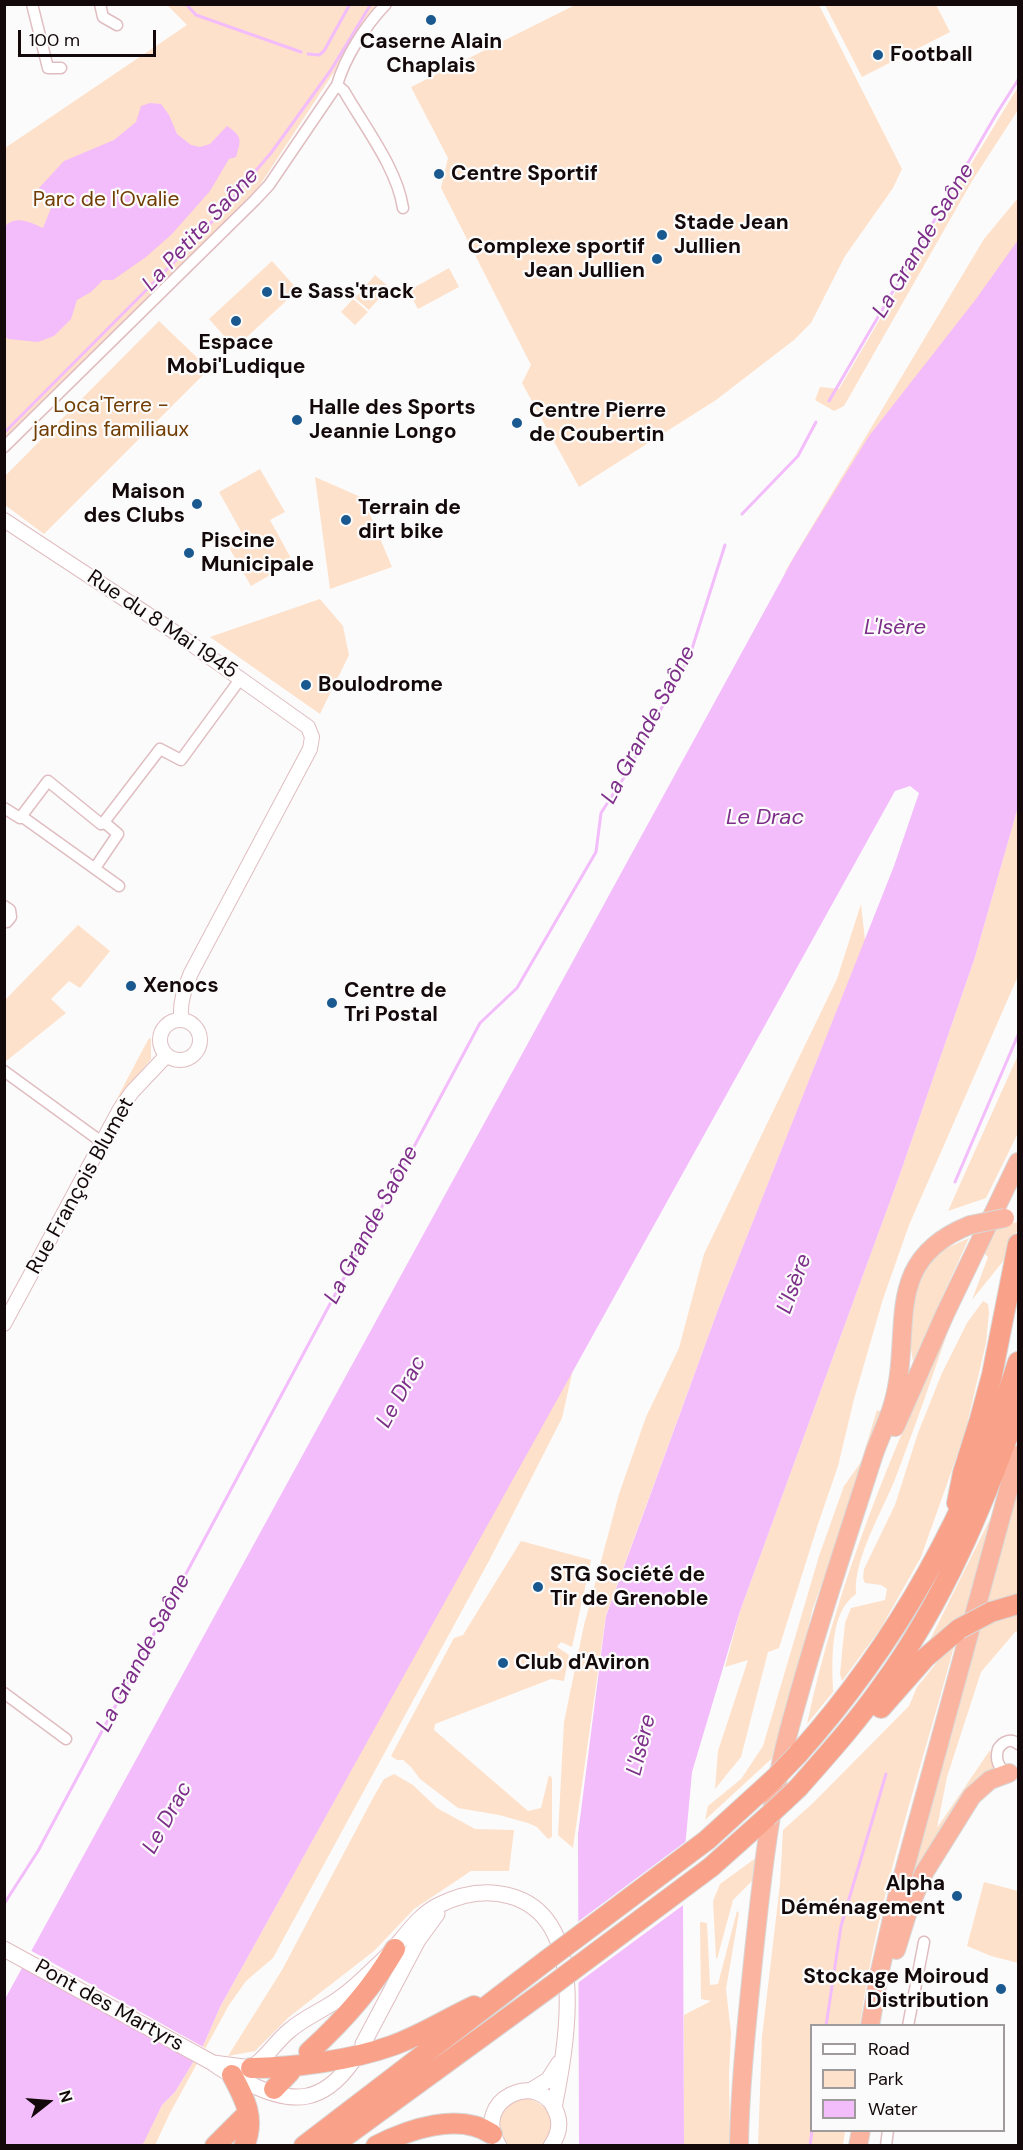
<!DOCTYPE html>
<meta charset="utf-8">
<style>
body{margin:0}
#map{position:relative;width:1023px;height:2150px;overflow:hidden;background:#fbfbfb;font-family:"DM Sans",sans-serif}
canvas{display:block}
.frame{position:absolute;inset:0;border:6px solid #14090a;pointer-events:none}
.legend{position:absolute;left:810px;top:2024px;width:195px;height:108px;box-sizing:border-box;background:#fbfbfb;border:2px solid #9f9a9b;margin:0;padding:8px 10px;list-style:none;font-size:18px;color:#14090a}
.legend li{display:flex;align-items:center;gap:12px;height:30px}
.legend b{width:30px;border:2px solid #9f9a9b}
.north{position:absolute;left:18px;top:2072px;width:60px;height:60px;-webkit-text-stroke:4px #fbfbfb;paint-order:stroke;rotate:73deg;font-size:16px;font-weight:700;line-height:24px;text-align:center;color:#14090a}
.north::after{content:'';display:block;margin:auto;width:21px;height:27px;background:#14090a;clip-path:polygon(50% 0,100% 100%,50% 72%,0 100%)}
.scale{position:absolute;left:18px;top:30px;width:138px;height:27px;box-sizing:border-box;border:3px solid #14090a;border-top:0;padding-left:8px;font-size:18px;line-height:21px;white-space:nowrap;color:#14090a;-webkit-text-stroke:4px #fbfbfb;paint-order:stroke}
</style>
<div id="map">
<canvas width="1023" height="2150"></canvas>
<div class="frame"></div>
<ul class="legend">
<li><b style="height:8px;background:#fff"></b>Road</li>
<li><b style="height:16px;background:#fee1ca"></b>Park</li>
<li><b style="height:16px;background:#f3bcfb"></b>Water</li>
</ul>
<div class="north">N</div>
<div class="scale">100 m</div>
</div>
<script>
const g = document.querySelector('canvas').getContext('2d');
g.lineJoin = 'round';
function fill(path, color) {
  g.fillStyle = color;
  g.fill(path, 'evenodd');
}
function stroke(path, color, width, dash) {
  g.strokeStyle = color;
  g.lineWidth = width;
  g.lineCap = dash ? 'butt' : 'round';
  g.setLineDash(dash || []);
  g.stroke(path);
}
function write(font, color, halo, rows, align = 'center') {
  g.font = font + ' "DM Sans",sans-serif';
  g.lineWidth = 4.5;
  g.setLineDash([]);
  g.textBaseline = 'middle';
  g.strokeStyle = halo;
  g.fillStyle = color;
  for (const [text, x, y, turn = 0] of rows) {
    g.save();
    g.translate(x, y);
    g.rotate((+turn || 0) * Math.PI / 180);
    g.textAlign = isNaN(turn) ? turn : align;
    if (halo) g.strokeText(text, 0, 0);
    g.fillText(text, 0, 0);
    g.restore();
  }
}
fill(new Path2D(`
 M577 4 819 5 902 169 893 188 845 256 811 323 794 340 716 400 579 487 522 383 531 365 441 188 448 158 411 87Z
 M167 5H371L376 8 258 188 5 442V148L187 25Z
 M825 5H936L950 32 862 77Z
 M1018 87V110L972 181 844 406 834 411 815 400 820 387 839 389 959 184Z
 M1018 198V257L783 575 984 239Z
 M272 261 298 290 235 348 209 319Z
 M449 268 459 287 418 309 408 291Z
 M375 275 389 287 369 310 355 298Z
 M353 299 368 312 355 325 341 312Z
 M159 321 209 369 44 534 5 505V476Z
 M260 469 285 512 270 520 293 562 251 586 227 544 243 535 219 492Z
 M315 477 363 498 392 567 330 589Z
 M320 599 343 626 349 655 320 714 210 637Z
 M1018 807V976L909 1225 883 1299 854 1399 838 1466 817 1527 779 1648 768 1652 741 1757 715 1789 718 1751 748 1660 725 1667 740 1611 900 1174 975 957Z
 M861 904 865 940 719 1307 606 1615 573 1848 558 1835 564 1722 584 1625 619 1494 646 1417 679 1348 704 1254 837 979Z
 M78 925 110 951 80 988 69 981 51 999 66 1013 5 1062V1000Z
 M149 1038 151 1039V1059L114 1104Z
 M1018 1055V1133L986 1198 948 1211Z
 M1018 1222V1229L1012 1239 1004 1260 972 1300 988 1257 983 1252 995 1226Z
 M969 1238 913 1362 907 1323 918 1275 934 1254Z
 M983 1301 988 1304 989 1312 986 1343 965 1433 921 1557 881 1628 842 1681 840 1674 845 1623 851 1608 885 1600 887 1589 881 1585 865 1583 863 1578 864 1569 895 1505 918 1433 942 1373 967 1323Z
 M951 1323C933 1374 916 1424 897 1474 884 1509 853 1558 856 1594 829 1612 832 1662 833 1692L807 1724C837 1584 891 1452 951 1323Z
 M573 1369 562 1418 490 1559 273 1958 246 1981 229 2005 170 2113 155 2145 141 2146 162 2105 175 2092 203 2046 220 2007Z
 M877 1410 882 1412 855 1493 812 1611 781 1750 705 1820 708 1806 741 1779 763 1746 819 1556 844 1486 861 1462Z
 M1018 1489V1602L985 1610Z
 M1001 1497 965 1618 923 1654Z
 M521 1541 591 1560 572 1647 561 1642 557 1647 569 1655 564 1681 551 1679 435 1724 434 1730 528 1811 541 1808 549 1775 552 1778V1837L548 1839 537 1827 528 1823 499 1815 458 1808 420 1779 411 1767 403 1760H397L391 1756 454 1638 463 1635Z
 M1018 1615V1631L1015 1632 981 1672 947 1777 937 1828 990 1750 992 1764 998 1772 905 1902 980 1625Z
 M956 1639C922 1767 878 1894 860 2025L812 2026V2130L845 2131 843 2145 758 2146 762 2037 780 1884 783 1830 813 1803 909 1706 917 1687Z
 M394 1774 413 1785 437 1808 475 1829 514 1830 509 1871H471L414 1909 374 1951 289 2017 255 2051 228 2056 282 1970 373 1798 384 1779Z
 M760 1855 754 1879 733 1900 717 1959 716 1958 713 1901 720 1884Z
 M984 1882 1018 1891V1963L991 1956 967 1946Z
 M737 1911 739 1913 726 1989 731 2033 729 2074 730 2145H684V2015L711 2001 701 1999 700 1922 707 1923 710 1985 718 1984Z
 M526 2098C550 2103 562 2127 542 2145L510 2146C498 2134 495 2113 511 2102 515 2100 521 2099 526 2098Z`), '#fee1ca');
fill(new Path2D(`
 M150 103 161 104 169 115 177 134 191 145 200 147 210 144 227 126C243 137 241 140 236 157L229 159 210 191 172 234 146 257 113 280H103L91 292 77 300 71 319 54 336 38 342 8 339 4 335 5 226C17 215 30 222 43 228L51 208 39 188 64 161 114 140 136 122 141 106Z
 M1018 240V807L975 957 900 1174 740 1611 692 1772 685 1848 683 1902 684 2145H579L578 1834 606 1616 719 1307 894 866 919 793 910 786 895 791 220 2007 203 2046 175 2092 162 2105 144 2142 141 2146H5V1999L794 557 869 436 976 299Z`), '#f3bcfb');
fill(new Path2D(`
 M689 1839 686 1903 575 1985V1924Z
 M28 1949 205 2048 197 2062 20 1964Z`), '#fbfbfb');
stroke(new Path2D(`
 M186 4 196 15 301 52
 M308 54 319 55 324 51 350 4
 M829 401 997 113 1018 80
 M4 433 198 238 271 153 331 70 371 4
 M742 514 798 456 816 422
 M955 1182 1018 1035
 M4 1904 38 1851 480 1023 517 988 596 852 601 813 625 776 690 655 725 545
 M826 2026 841 1926 886 1774
 M810 2146 812 2130`), '#f3bcfb', 3);
const minor = new Path2D(`
 M32 4 48 68H61
 M100 4 103 17 117 25
 M337 85 344 91C364 126 397 168 403 208
 M4 447 255 200 269 185 337 85C345 57 365 26 386 4
 M4 808 20 818H24L119 886
 M20 818 48 781 101 824 104 822
 M95 868 118 834 104 822 160 749 181 760 241 678
 M4 906 10 910 11 917 7 922 4 921
 M4 1071 103 1143
 M4 1693 66 1739
 M1009 1773C998 1769 995 1760 998 1749 1003 1741 1011 1738 1018 1744
 M908 2026 924 1942
 M886 2146 888 2130`);
const tertiary = new Path2D(`
 M4 520 176 633 308 727 312 737 310 749 191 973C185 987 178 1006 182 1020
 M160 1040a20 20 0 1 1 40 0a20 20 0 1 1-40 0Z
 M4 1324 120 1109 132 1092 167 1055`);
const secondary = new Path2D(`
 M4 1949 213 2063C224 2072 237 2078 250 2084 293 2105 323 2103 352 2062
 M363 2044 418 1940 437 1914
 M213 2063 251 2068C267 2058 275 2042 290 2030 305 2017 324 2010 340 1998 356 1987 370 1972 384 1959 402 1942 416 1916 439 1905 461 1894 486 1889 510 1896 591 1918 566 2047 554 2108
 M530 2091 548 2080 559 2063
 M499 2146C469 2099 542 2067 557 2114 561 2125 558 2136 551 2146`);
const trunk = new Path2D(`
 M895 1427 945 1314 1018 1162
 M896 1950 909 1908 924 1873 972 1796 990 1780 1009 1773
 M870 2026 879 1975 897 1897 1018 1455
 M739 2146C740 2084 747 2022 753 1961 761 1885 769 1808 788 1734 813 1640 844 1547 874 1454 880 1437 888 1421 893 1404 914 1331 879 1261 970 1225
 M858 2146 861 2130`);
const motorway = new Path2D(`
 M957 1503 963 1473 980 1419 992 1375 1018 1244
 M991 1612 1018 1604
 M881 1708 925 1658 959 1629
 M798 1754C900 1640 972 1507 1018 1362
 M798 1788C827 1755 857 1722 882 1686 944 1601 983 1506 1018 1408
 M707 1840 774 1779
 M711 1867 767 1817
 M309 2052C342 2022 372 1989 395 1949
 M251 2068C293 2068 352 2060 391 2046 420 2036 446 2019 474 2006
 M232 2075C245 2099 256 2119 244 2146
 M274 2089 290 2072
 M215 2146 243 2118
 M304 2146 547 1960
 M332 2146 550 1987
 M376 2146C409 2129 459 2112 492 2134`);
stroke(minor, '#e0bdc1', 13);
stroke(tertiary, '#e0bdc1', 16);
stroke(secondary, '#e0bdc1', 17);
stroke(trunk, '#d9d8d8', 20);
stroke(motorway, '#d9d8d8', 22);
stroke(minor, '#fff', 10);
stroke(tertiary, '#fff', 14);
stroke(secondary, '#fff', 15);
stroke(trunk, '#fbb4a0', 18);
stroke(motorway, '#faa189', 20);
const trunkBridge = new Path2D(`
 M970 1225 1005 1218`);
const motorwayBridge = new Path2D(`
 M959 1629 991 1612
 M774 1779 798 1754
 M767 1817 798 1788
 M547 1960 707 1840
 M550 1987 711 1867`);
stroke(trunkBridge, '#d9d8d8', 20, []);
stroke(motorwayBridge, '#d9d8d8', 22, []);
stroke(trunkBridge, '#fbb4a0', 18);
stroke(motorwayBridge, '#faa189', 20);
for (const [x, y, r, color] of [
 [431,20,6,"#1a598f"],
 [878,55,6,"#1a598f"],
 [439,174,6,"#1a598f"],
 [662,235,6,"#1a598f"],
 [657,259,6,"#1a598f"],
 [267,292,6,"#1a598f"],
 [236,321,6,"#1a598f"],
 [297,420,6,"#1a598f"],
 [517,423,6,"#1a598f"],
 [197,504,6,"#1a598f"],
 [346,520,6,"#1a598f"],
 [189,553,6,"#1a598f"],
 [306,685,6,"#1a598f"],
 [131,986,6,"#1a598f"],
 [332,1003,6,"#1a598f"],
 [538,1587,6,"#1a598f"],
 [503,1663,6,"#1a598f"],
 [957,1896,6,"#1a598f"],
 [1001,1989,6,"#1a598f"]
]) {
  const dot = new Path2D();
  dot.arc(x, y, r, 0, 2 * Math.PI);
  g.fillStyle = color;
  g.fill(dot);
  stroke(dot, '#fbfbfb', 2);
}
write('bold 21px', '#14090a', '#fbfbfb', [
 ["Caserne Alain",431,42,"center"],
 ["Chaplais",431,66,"center"],
 ["Football",890,55],
 ["Centre Sportif",451,174],
 ["Stade Jean",674,223],
 ["Jullien",674,247],
 ["Complexe sportif",645,247,"right"],
 ["Jean Jullien",645,271,"right"],
 ["Le Sass'track",279,292],
 ["Espace",236,343,"center"],
 ["Mobi'Ludique",236,367,"center"],
 ["Halle des Sports",309,408],
 ["Jeannie Longo",309,432],
 ["Centre Pierre",529,411],
 ["de Coubertin",529,435],
 ["Maison",185,492,"right"],
 ["des Clubs",185,516,"right"],
 ["Terrain de",358,508],
 ["dirt bike",358,532],
 ["Piscine",201,541],
 ["Municipale",201,565],
 ["Boulodrome",318,685],
 ["Xenocs",143,986],
 ["Centre de",344,991],
 ["Tri Postal",344,1015],
 ["STG Société de",550,1575],
 ["Tir de Grenoble",550,1599],
 ["Club d'Aviron",515,1663],
 ["Alpha",945,1884,"right"],
 ["Déménagement",945,1908,"right"],
 ["Stockage Moiroud",989,1977,"right"],
 ["Distribution",989,2001,"right"]
], 'left');
write('21px', '#713d03', '#fbfbfb', [
 ["Parc de l'Ovalie",106,200],
 ["Loca'Terre -",111,406],
 ["jardins familiaux",111,430]
]);
write('21px', '#14090a', '#fbfbfb', [
 ["Rue du 8 Mai 1945",162,625,34],
 ["Rue François Blumet",81,1186,-61],
 ["Pont des Martyrs",109,2006,29]
]);
write('italic 22px', '#7d2e89', '#fbfbfb', [
 ["La Petite Saône",201,230,-47],
 ["La Grande Saône",924,241,-59],
 ["L'Isère",895,628],
 ["La Grande Saône",649,725,-62],
 ["Le Drac",765,818],
 ["La Grande Saône",372,1225,-62],
 ["L'Isère",795,1284,-70],
 ["Le Drac",402,1392,-61],
 ["La Grande Saône",144,1653,-62],
 ["L'Isère",642,1745,-76],
 ["Le Drac",168,1818,-61]
]);
</script>
